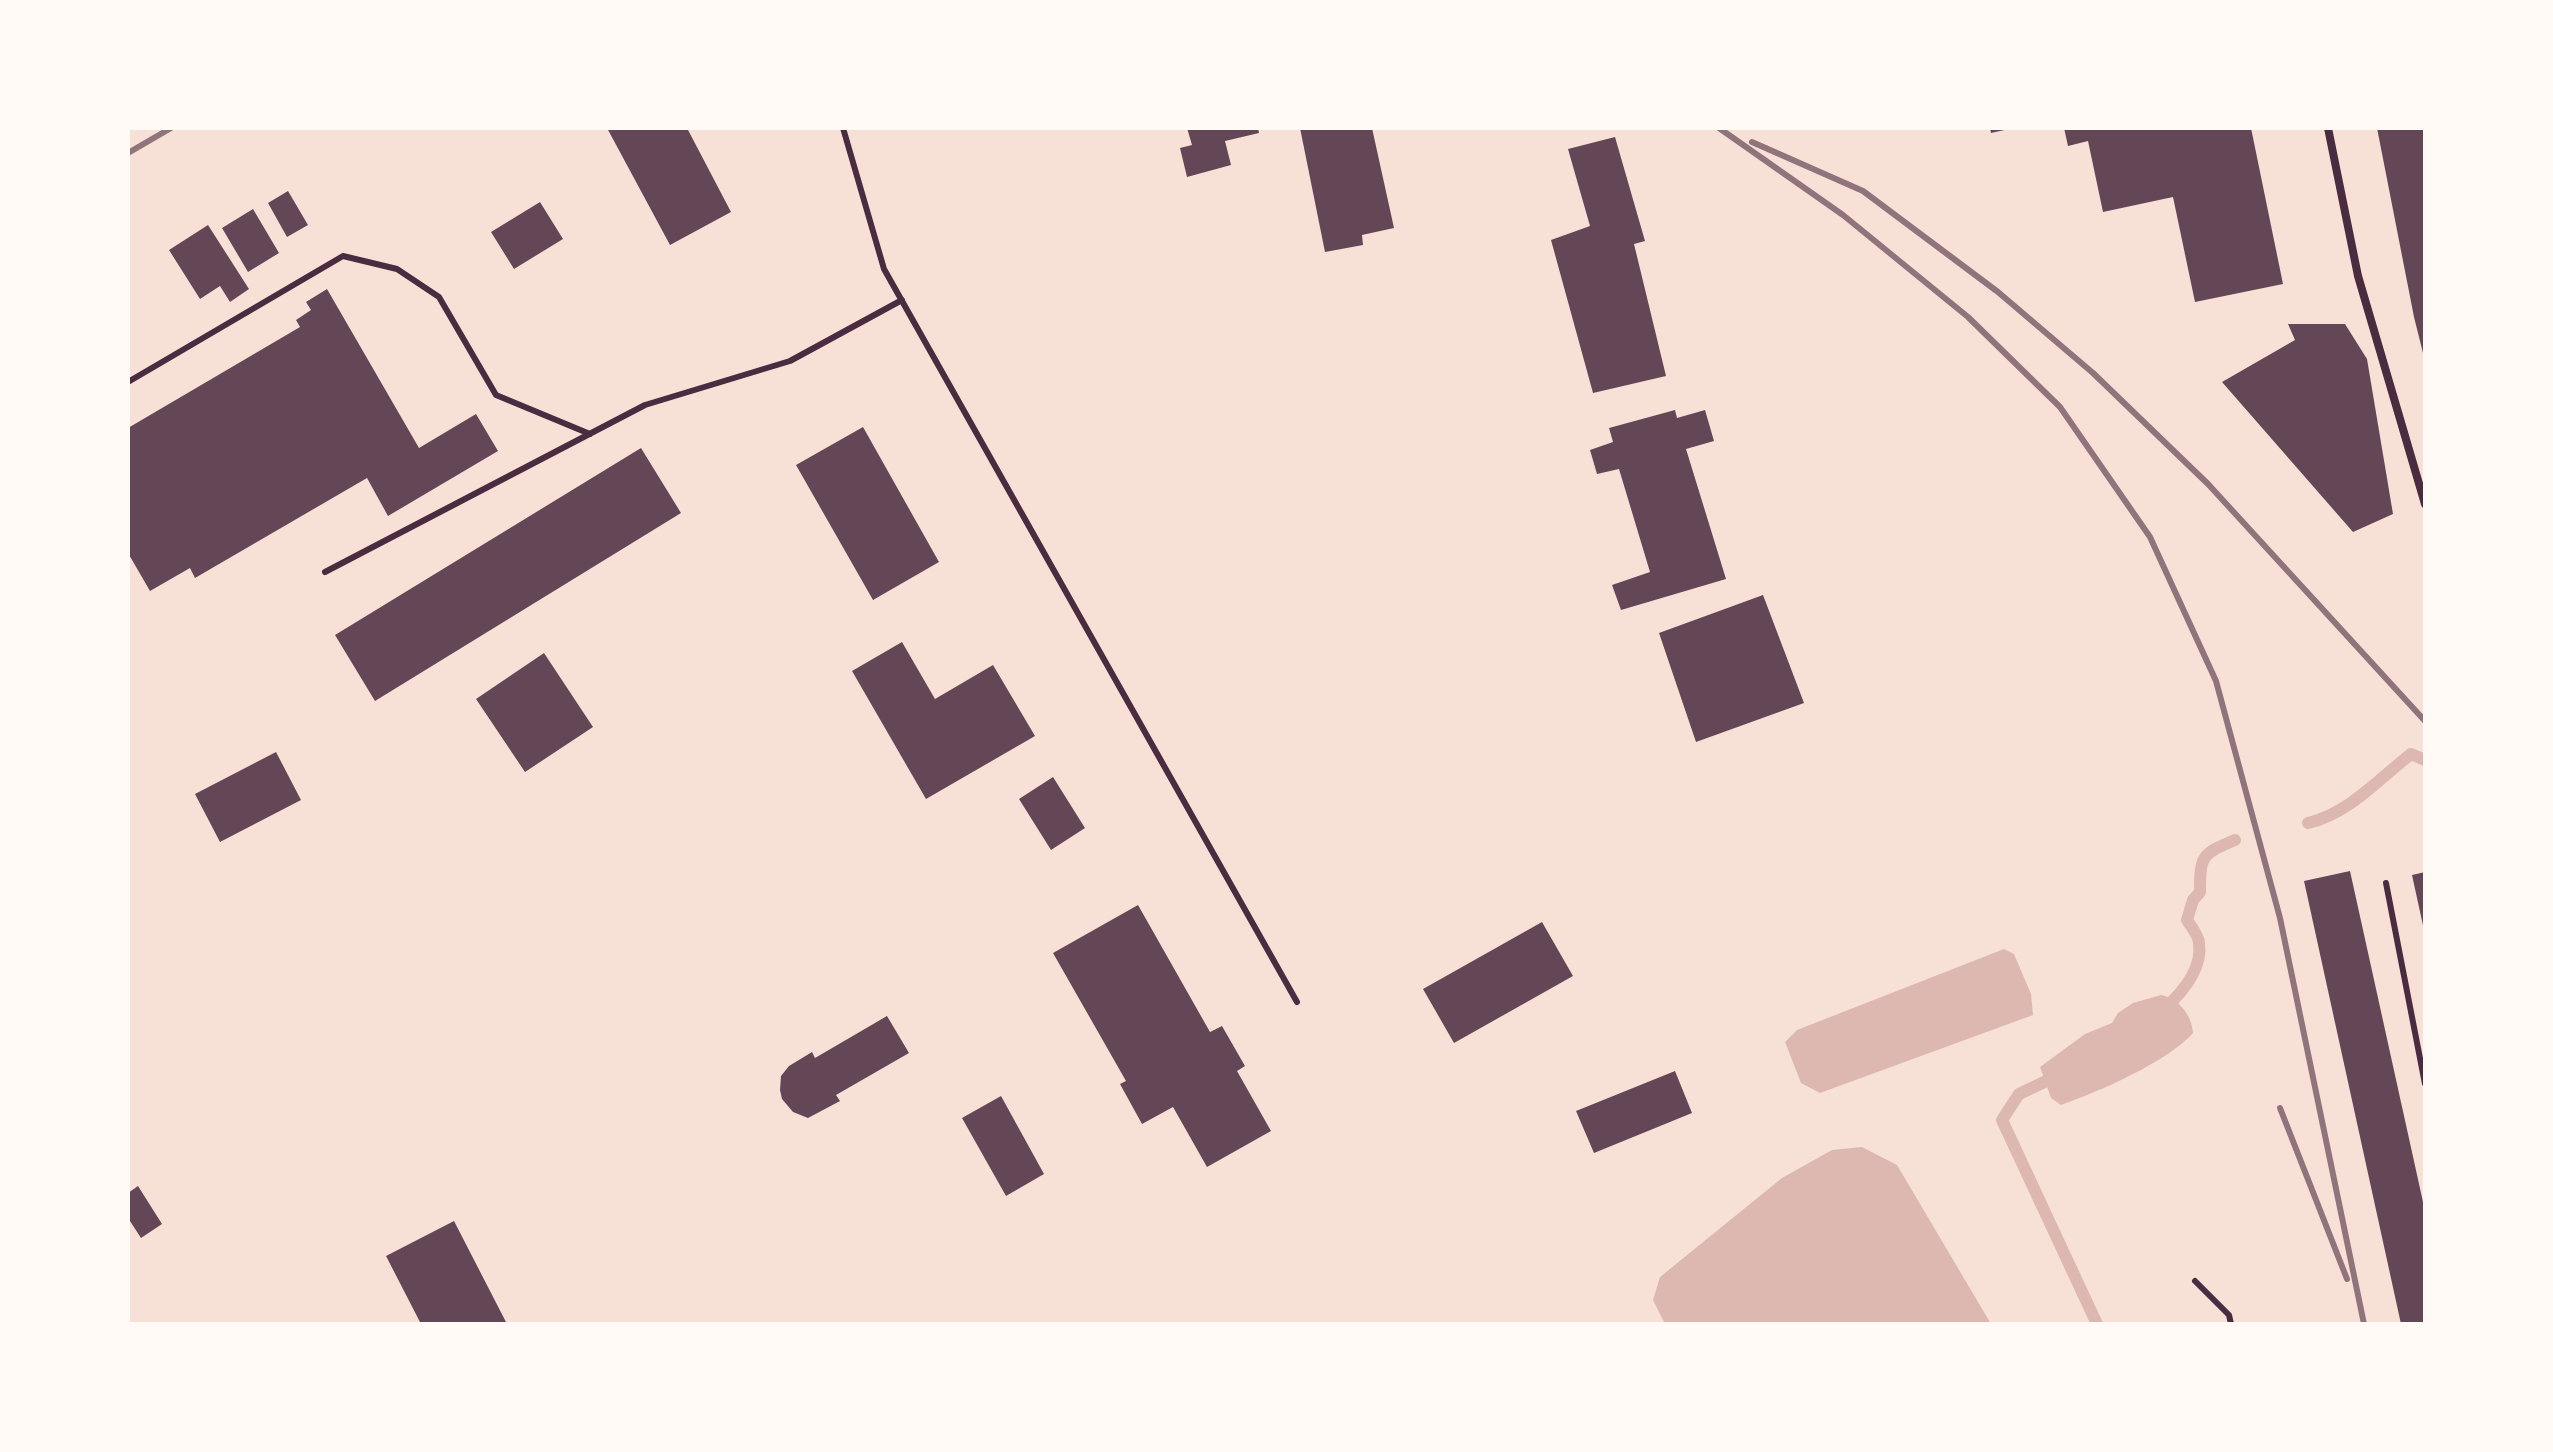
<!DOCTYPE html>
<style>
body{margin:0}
#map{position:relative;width:2553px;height:1452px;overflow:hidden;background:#f7e1d7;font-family:"IBM Plex Sans",sans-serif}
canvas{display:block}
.frame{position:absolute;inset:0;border:130px solid #fffaf5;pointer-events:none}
</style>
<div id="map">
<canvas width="2553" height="1452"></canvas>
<div class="frame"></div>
</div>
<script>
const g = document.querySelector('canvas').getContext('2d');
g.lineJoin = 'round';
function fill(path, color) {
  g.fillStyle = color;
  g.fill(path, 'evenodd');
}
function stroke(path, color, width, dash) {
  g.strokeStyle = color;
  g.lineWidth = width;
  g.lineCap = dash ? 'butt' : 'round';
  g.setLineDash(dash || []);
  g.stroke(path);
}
fill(new Path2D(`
 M2004 949 2014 954 2031 994 2033 1015 1820 1093 1801 1083 1785 1042 1797 1030Z
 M2161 995C2178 998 2192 1015 2193 1033 2167 1062 2098 1092 2061 1105L2051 1098 2040 1067 2085 1034 2112 1023 2118 1013 2133 1003Z
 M1862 1147 1897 1165 1991 1324H1665L1653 1300 1660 1277 1782 1178 1832 1150Z`), '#dcb8b0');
stroke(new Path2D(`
 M2308 823C2348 814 2380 778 2411 754L2425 760
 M2163 1010C2181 994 2203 970 2199 943 2199 936 2191 926 2187 920L2193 900 2200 892C2200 855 2202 854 2235 840
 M2059 1075 2019 1094 2002 1120 2097 1324`), '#dcb8b0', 12);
fill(new Path2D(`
 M607 128H687L731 212 670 245Z
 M1187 128H1258L1259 133 1225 141 1231 165 1187 177 1180 148 1192 145Z
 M1300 128H1372L1394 228 1362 235 1363 245 1325 252Z
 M1990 128H2009V129L1991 133Z
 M2064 128H2251L2283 284 2195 302 2173 197 2103 212 2088 141 2068 146Z
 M2377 128H2425V361L2414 317Z
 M1615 137 1645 241 1634 244 1666 376 1593 393 1551 240 1590 226 1568 149Z
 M288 191 308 225 287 237 268 203Z
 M540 202 563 239 514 269 491 232Z
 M253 209 279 253 248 272 222 228Z
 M208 225 249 289 230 302 220 286 200 299 169 250Z
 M327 289 419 448 476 414 498 451 388 516 367 478 195 578 190 568 150 591 128 553V428L300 327 296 320 311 310 306 302Z
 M2288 324H2345L2367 359 2393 514 2353 532 2222 382 2295 340Z
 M1675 410 1677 418 1705 410 1714 441 1686 449 1726 579 1621 610 1612 585 1650 572 1619 469 1597 474 1590 450 1613 442 1609 428Z
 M863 427 939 562 873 600 796 465Z
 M641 448 681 513 375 701 335 635Z
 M1763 595 1804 703 1696 742 1659 633Z
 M902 642 935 699 993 665 1035 736 926 799 852 671Z
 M544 653 593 727 525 772 476 699Z
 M276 752 301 800 220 842 195 794Z
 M1053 777 1085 828 1051 850 1019 799Z
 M2350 871 2425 1211V1324H2401L2304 881Z
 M2425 872V930H2424L2412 875Z
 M1138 905 1210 1032 1222 1026 1245 1066 1237 1071 1271 1131 1207 1167 1173 1107 1142 1124 1120 1084 1126 1081 1053 953Z
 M1542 922 1573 976 1454 1043 1423 989Z
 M887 1016 909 1053 836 1095 840 1101 808 1118 793 1112 782 1099 780 1090 781 1076 789 1066 812 1052 815 1058Z
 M1675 1071 1692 1113 1594 1153 1576 1111Z
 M1001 1096 1044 1174 1006 1196 962 1118Z
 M138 1186 162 1224 141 1238 128 1218V1193Z
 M454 1221 507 1324H421L386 1256Z`), '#644757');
stroke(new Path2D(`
 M843 128 884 269 1297 1002
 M128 382 343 256 397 269 439 297 496 395 590 434
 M325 572 645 405 790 361 902 300
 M2386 883 2425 1084
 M2195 1281 2229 1315 2231 1324`), '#4a2c40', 6);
stroke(new Path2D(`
 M2328 128 2358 276 2425 504`), '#4a2c40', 8);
stroke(new Path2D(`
 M1719 128 1843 215 1968 317 2060 407 2150 537 2216 681 2280 918 2364 1324
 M1752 142 1863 191 1998 292 2093 373 2208 484 2425 721
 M128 153 171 128
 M2280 1108 2347 1279`), '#8f747c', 6);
</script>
